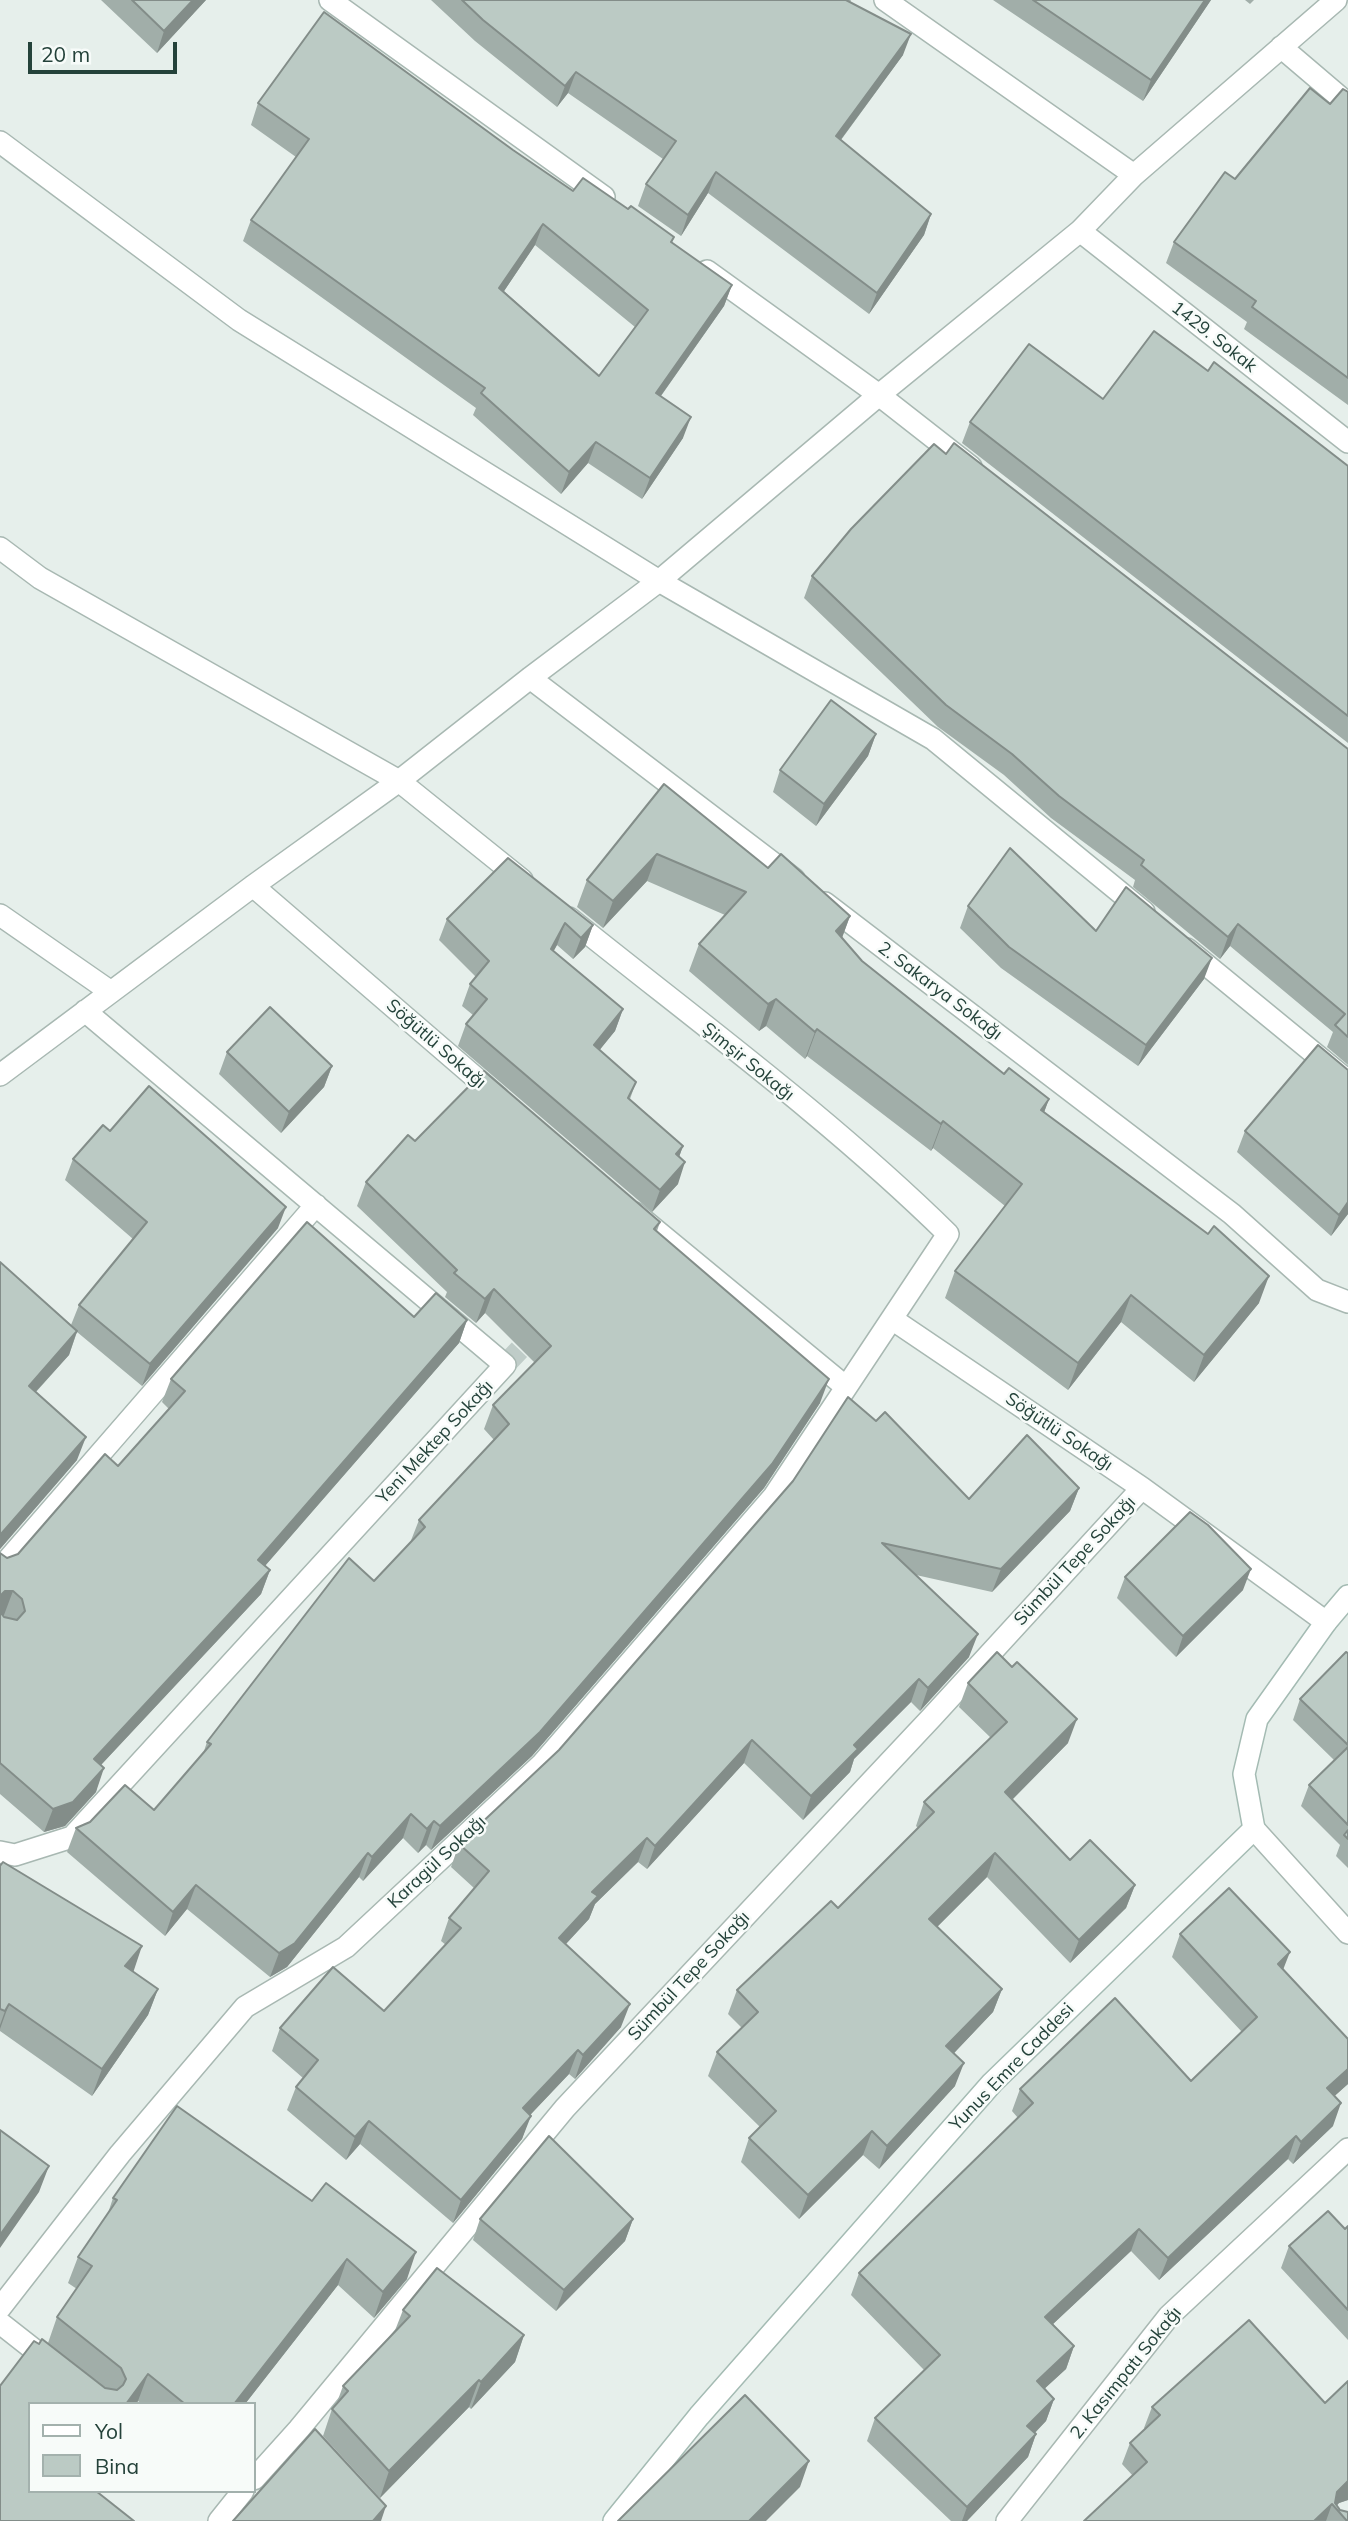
<!DOCTYPE html>
<meta charset="utf-8">
<style>
body{margin:0}
#map{position:relative;width:1348px;height:2521px;overflow:hidden;background:#e6efeb;font-family:Mulish,sans-serif}
canvas{display:block}
.legend{position:absolute;left:28px;top:2402px;width:228px;height:91px;box-sizing:border-box;background:#f7fbf9;border:2px solid #a3b1ad;margin:0;padding:9px 12px;list-style:none;font-size:21px;color:#24423a}
.legend li{display:flex;align-items:center;gap:14px;height:35px}
.legend b{width:35px;border:2px solid #a3b1ad}
.scale{position:absolute;left:28px;top:42px;width:149px;height:32px;box-sizing:border-box;border:4px solid #24423a;border-top:0;padding-left:9px;font-size:21px;line-height:24px;white-space:nowrap;color:#24423a;-webkit-text-stroke:5px #f7fbf9;paint-order:stroke}
</style>
<div id="map">
<canvas width="1348" height="2521"></canvas>
<ul class="legend">
<li><b style="height:9px;background:#fff"></b>Yol</li>
<li><b style="height:19px;background:#bbcac4"></b>Bina</li>
</ul>
<div class="scale">20 m</div>
</div>
<script>
const g = document.querySelector('canvas').getContext('2d');
g.lineJoin = 'round';
function stroke(path, color, width, dash) {
  g.strokeStyle = color;
  g.lineWidth = width;
  g.lineCap = dash ? 'butt' : 'round';
  g.setLineDash(dash || []);
  g.stroke(path);
}
function fill(path, color) {
  g.fillStyle = color;
  g.fill(path, 'evenodd');
}
function write(font, color, halo, rows, align = 'center') {
  g.font = font + ' Mulish,sans-serif';
  g.lineWidth = 5;
  g.setLineDash([]);
  g.textBaseline = 'middle';
  g.strokeStyle = halo;
  g.fillStyle = color;
  for (const [text, x, y, turn = 0] of rows) {
    g.save();
    g.translate(x, y);
    g.rotate((+turn || 0) * Math.PI / 180);
    g.textAlign = isNaN(turn) ? turn : align;
    if (halo) g.strokeText(text, 0, 0);
    g.fillText(text, 0, 0);
    g.restore();
  }
}
stroke(new Path2D(`
 M505 1365 540 1328`), '#bfccc8', 21, [21, 10]);
const street = new Path2D(`
 M330 0 604 197
 M885 0 1134 175
 M1281 47 1348 104
 M0 142 239 320 659 581 933 739 1144 912
 M1080 231 1348 442
 M707 271 879 395 971 467
 M0 548 40 578 399 781 522 880
 M530 678 794 879
 M253 886 498 1097
 M825 903 1232 1214 1317 1290 1348 1302
 M0 915 111 992
 M1187 949 1348 1081
 M0 1075 253 886 399 781 530 678 659 581 879 395 1080 231 1134 175 1336 0
 M635 1213 846 1387
 M892 1319 1142 1488 1326 1622
 M0 1569 316 1205
 M1254 1829 1348 1933
 M0 1852 15 1855 72 1837 505 1365 85 1011
 M0 2308 120 2154 245 2007 346 1947 541 1765 774 1496 948 1234C831 1119 697 1021 569 918
 M0 2323 51 2363
 M254 2479 299 2429 565 2108 932 1717 1142 1488
 M219 2521 243 2491
 M1007 2521 1169 2316 1348 2149`);
const secondary = new Path2D(`
 M614 2521 699 2416 992 2083 1254 1829 1244 1774 1257 1719 1326 1622 1348 1596`);
stroke(street, '#a8b8b2', 24);
stroke(secondary, '#a4bbb3', 24);
stroke(street, '#fff', 21);
stroke(secondary, '#fff', 21);
fill(new Path2D(`
 M101 0H206L157 53Z
 M431 0H851L850 2 903 55 841 140 931 214 924 235 869 314 708 193 681 236 638 206 646 184 663 159 568 93 557 107 475 41Z
 M993 0H1211L1143 101Z
 M1245 0H1254L1250 4Z
 M1348 92V405L1244 329 1247 322 1166 263 1174 242 1235 179 1330 104Z
 M258 103 513 150 573 191 628 209 674 237 672 243 732 285 724 306 661 396 683 438 642 499 588 463 561 494 473 415 476 408 243 241 251 220 296 157 251 125ZM535 245 635 327 599 376 504 291Z
 M1208 371 1348 466V743L962 443 970 422 1103 399Z
 M946 454 1348 749V1065L1327 1047 1333 1032 1230 946 1220 959 1133 887 1135 880 1051 818 1004 775 938 727 804 598 812 576Z
 M876 734 868 756 816 826 773 792 780 770Z
 M664 784 768 868 850 916 842 938 862 961 1004 1074 1049 1099 1044 1112 1259 1303 1194 1382 1121 1322 1068 1390 945 1298 955 1271 1005 1206 933 1148 931 1151 807 1056 805 1059 766 1026 759 1031 689 971 699 944 725 915 647 881 603 928 577 907 587 880Z
 M508 858 593 925 585 947 573 959 557 945 553 951 623 1009 615 1031 599 1050 636 1082 630 1099 683 1146 679 1157 678 1184 652 1212 458 1046 466 1024 473 1015 462 1006 470 984 476 977 439 940 447 919Z
 M968 906 1204 979 1138 1066 1001 968 960 928Z
 M227 1052 332 1066 324 1087 281 1133 219 1074Z
 M1348 1070V1214L1331 1236 1237 1152 1245 1131Z
 M110 1131 278 1228 142 1386 77 1332 69 1355 36 1392 77 1460 0 1549V1262L71 1325 79 1305 133 1239 65 1180 73 1159Z
 M415 1141 660 1222 657 1231 820 1403 764 1488 532 1756 431 1850 426 1845 418 1853 403 1838 363 1881 359 1877 287 1967 270 1977 187 1909 165 1936 67 1852 76 1828 154 1810 203 1754 207 1742 374 1581 410 1543 419 1520 494 1440 484 1429 493 1405 535 1363 485 1313 476 1323 445 1297 447 1292 357 1206 366 1182Z
 M414 1317 467 1320 459 1343 265 1566 270 1570 261 1594 101 1765 96 1792 65 1826 44 1832 0 1794V1553L7 1558 18 1554 118 1466 169 1409 162 1402 171 1379Z
 M876 1421 969 1499 1079 1488 1070 1511 992 1592 916 1575 969 1657 920 1711 911 1702 854 1759 850 1772 803 1820 744 1763 647 1869 638 1862 595 1904 589 1919 566 1944 621 2027 575 2079 569 2074 530 2115 522 2139 453 2223 360 2144 346 2160 287 2110 296 2087 303 2078 272 2051 280 2028 384 2011 446 1945 441 1941 449 1918 474 1888 451 1867 459 1844 559 1750Z
 M1125 1577 1243 1590 1176 1657 1117 1598Z
 M1348 1653V1868L1336 1856 1340 1845 1301 1806 1309 1785 1334 1760 1293 1720 1300 1699Z
 M968 1683 1068 1743 1012 1800 1070 1860 1135 1885 1126 1908 1070 1963 987 1877 937 1927 1002 1989 993 2012 954 2053 955 2086 879 2169 863 2155 799 2219 741 2162 749 2138 760 2127 708 2076 717 2052 742 2028 728 2014 737 1990 838 1908 918 1828 916 1826 924 1802 991 1738 959 1707Z
 M0 1866 133 1972 158 1989 148 2015 92 2096 0 2031Z
 M1180 1934 1283 1970 1348 2039V2084L1334 2096 1333 2126 1293 2164 1288 2159 1159 2280 1131 2251 1053 2324 1074 2346 1066 2369 1045 2388 1054 2399 1046 2421 1035 2433 1036 2434 1028 2457 967 2521H951L867 2441 875 2418 924 2370 851 2295 859 2273 1018 2118 1012 2111 1020 2089 1191 2081 1242 2032 1172 1957Z
 M177 2106 407 2279 374 2318 338 2285 245 2404H142L138 2401 136 2404H30V2491L0 2521 39 2344 48 2343 57 2317 77 2289 68 2283 78 2257 108 2213 113 2198Z
 M480 2219H633L625 2241 556 2311 473 2240Z
 M1348 2226V2340L1281 2268 1289 2246 1345 2229Z
 M403 2310 524 2335 515 2362 471 2409 469 2407 380 2498 323 2436 332 2409 336 2405 343 2386 394 2333Z
 M1348 2381V2500L1339 2503 1336 2505 1348 2521H1084L1133 2476 1122 2464 1130 2443 1145 2429 1144 2428 1152 2407 1325 2403Z`), '#a1aea9');
fill(new Path2D(`
 M193 0H206L157 53 164 31Z
 M1205 0H1211L1143 101 1151 80Z
 M911 34 903 55 828 157 836 136Z
 M576 72 568 93 557 107 565 86Z
 M716 172 708 193 681 236 688 215Z
 M931 214 924 235 869 314 877 293Z
 M543 224 535 245 492 309 499 288Z
 M732 285 724 306 648 414 656 393Z
 M691 417 683 438 642 499 650 478Z
 M596 442 588 463 561 494 569 472Z
 M876 734 868 756 816 826 824 804Z
 M657 854 647 881 603 928 613 901Z
 M850 916 840 943 836 931Z
 M565 923 557 945 543 971 551 949Z
 M1238 924 1230 946 1220 959 1228 937Z
 M593 925 585 947 573 959 581 938Z
 M1212 958 1204 979 1138 1066 1146 1045Z
 M776 999 766 1026 759 1031 768 1004Z
 M623 1009 615 1031 586 1067 594 1045Z
 M817 1029 807 1056 805 1059 815 1032Z
 M332 1066 324 1087 281 1133 289 1112Z
 M1049 1099 1039 1126 1041 1110Z
 M943 1121 933 1148 931 1151 941 1124Z
 M683 1146 675 1168 676 1154Z
 M685 1162 678 1184 652 1212 660 1190Z
 M1348 1202V1214L1331 1236 1339 1215Z
 M286 1207 278 1228 142 1386 150 1364Z
 M1269 1276 1259 1303 1194 1382 1204 1355Z
 M494 1289 485 1313 476 1323 485 1299Z
 M1131 1295 1121 1322 1068 1390 1078 1363Z
 M467 1320 459 1343 250 1583 258 1560Z
 M77 1331 69 1355 20 1409 29 1386Z
 M829 1379 820 1403 764 1488 532 1756 431 1850 440 1826Z
 M86 1437 77 1460 0 1549V1535Z
 M1079 1488 1070 1511 992 1592 1001 1569Z
 M1251 1569 1243 1590 1176 1657 1183 1636Z
 M270 1570 261 1594 85 1782 94 1759Z
 M5 1591H13L4 1615H0V1596Z
 M978 1634 969 1657 920 1711 928 1688Z
 M919 1679 911 1702 854 1759 850 1772 803 1820 811 1796 854 1745Z
 M1077 1719 1068 1743 996 1816 1005 1792Z
 M752 1740 744 1763 647 1869 655 1846Z
 M104 1768 96 1792 65 1826 44 1832 53 1809Z
 M411 1814 403 1838 363 1881 372 1857Z
 M434 1821 426 1845 418 1853 427 1829Z
 M647 1838 638 1862 595 1904 589 1919 550 1961 559 1938 592 1892Z
 M368 1853 359 1877 287 1967 270 1977 279 1953Z
 M995 1853 987 1877 921 1943 929 1919Z
 M196 1885 187 1909 165 1936 173 1912Z
 M1135 1885 1126 1908 1070 1963 1079 1940Z
 M142 1946 133 1973 125 1966Z
 M1290 1952 1281 1975 1278 1964Z
 M158 1989 148 2015 92 2096 102 2069Z
 M1002 1989 993 2012 938 2070 946 2046Z
 M9 2004 0 2029V2025L5 2011Z
 M630 2004 621 2027 575 2079 583 2055Z
 M578 2050 569 2074 515 2131 523 2108Z
 M964 2063 955 2086 879 2169 887 2146Z
 M1348 2069V2084L1318 2111 1327 2088Z
 M1341 2103 1333 2126 1293 2164 1301 2142Z
 M531 2116 522 2139 453 2223 461 2200Z
 M369 2121 360 2144 346 2160 355 2137Z
 M872 2131 863 2155 799 2219 808 2195Z
 M1296 2136 1288 2159 1159 2280 1168 2258Z
 M49 2166 39 2192 0 2248V2235Z
 M633 2219 625 2241 556 2311 564 2290Z
 M1139 2229 1131 2251 1037 2339 1045 2317Z
 M416 2252 407 2279 374 2318 383 2292Z
 M347 2259 338 2285 245 2404H234Z
 M524 2335 515 2362 471 2409 481 2382Z
 M1074 2346 1066 2369 1029 2403 1037 2381Z
 M148 2374 138 2401 136 2404H126Z
 M479 2380 469 2407 380 2498 389 2471Z
 M1054 2399 1046 2421 1019 2449 1027 2426Z
 M1036 2434 1028 2457 967 2521H962L967 2507Z
 M809 2461 800 2487 766 2521H749Z
 M1348 2481V2500L1339 2503 1335 2508 1337 2492Z
 M1332 2504 1326 2521H1314Z
 M386 2506 381 2521H373Z`), '#838d89');
const building = new Path2D(`
 M132 0H193L164 31Z
 M462 0H846L911 34 836 136 931 214 877 293 716 172 688 215 646 184 676 141 576 72 565 86 483 20Z
 M1033 0H1205L1151 80Z
 M324 12 513 150 573 191 583 178 628 209 631 206 674 237 671 242 732 285 656 393 691 417 650 478 596 442 569 472 481 393 485 388 251 220 309 139 258 103ZM543 224 648 310 599 376 499 288Z
 M1310 88 1330 104 1343 89 1348 92V378L1252 307 1256 301 1174 242 1225 172 1235 179Z
 M1154 331 1208 371 1214 362 1348 466V716L970 422 1029 344 1103 399Z
 M954 443 1348 749V1037L1335 1025 1345 1014 1238 924 1228 937 1141 865 1144 860 1059 796 1012 754 946 705 812 576 851 529 934 444 946 454Z
 M831 700 876 734 824 804 780 770Z
 M664 784 768 868 781 854 850 916 836 931 862 961 1004 1074 1009 1068 1049 1099 1041 1110 1208 1234 1214 1226 1269 1276 1204 1355 1131 1295 1078 1363 955 1271 1022 1184 943 1121 941 1124 817 1029 815 1032 776 999 768 1004 699 944 746 892 657 854 613 901 587 880Z
 M1010 848 1096 931 1126 887 1212 958 1146 1045 1009 947 968 906Z
 M508 858 593 925 581 938 565 923 551 949 623 1009 594 1045 636 1082 628 1098 683 1146 676 1154 685 1162 660 1190 466 1024 487 999 470 984 489 961 447 919Z
 M270 1007 332 1066 289 1112 227 1052Z
 M1318 1045 1348 1070V1202L1339 1215 1245 1131Z
 M484 1071 660 1222 654 1229 829 1379 772 1464 540 1732 440 1826 434 1821 427 1829 411 1814 372 1857 368 1853 295 1943 279 1953 196 1885 173 1912 76 1828 90 1822 125 1785 154 1810 211 1744 207 1742 349 1558 374 1581 425 1527 419 1520 509 1424 493 1405 551 1346 494 1289 485 1299 454 1273 457 1270 366 1182 408 1135 415 1141Z
 M149 1086 286 1207 150 1364 79 1305 147 1222 73 1159 103 1125 110 1131Z
 M307 1222 414 1317 436 1293 467 1320 258 1560 270 1570 94 1759 104 1768 73 1802 53 1809 0 1763V1612L4 1617 17 1620 25 1611 22 1599 13 1591H5L0 1596V1553L7 1558 18 1554 105 1454 118 1466 185 1391 171 1379Z
 M0 1262 77 1331 29 1386 86 1437 0 1535Z
 M848 1397 876 1421 885 1412 969 1499 1027 1435 1079 1488 1001 1569 882 1543 978 1634 928 1688 919 1679 854 1745 858 1749 811 1796 752 1740 655 1846 647 1838 592 1892 598 1896 559 1938 630 2004 583 2055 578 2050 523 2108 531 2116 461 2200 369 2121 355 2137 296 2087 318 2060 280 2028 333 1967 384 2011 461 1928 449 1918 489 1871 459 1844 559 1750 793 1481Z
 M1190 1512 1208 1525 1251 1569 1183 1636 1125 1577Z
 M997 1652 1012 1667 1017 1662 1077 1719 1005 1792 1070 1860 1090 1840 1135 1885 1079 1940 995 1853 929 1919 1002 1989 946 2046 964 2063 887 2146 872 2131 808 2195 749 2138 776 2111 717 2052 758 2012 737 1990 831 1901 838 1908 934 1812 924 1802 1007 1722 968 1683Z
 M1346 1652 1348 1653V1745L1300 1699Z
 M1348 1747V1825L1309 1785Z
 M1348 1830V1839L1344 1835Z
 M3 1862 142 1946 125 1966 158 1989 102 2069 9 2004 5 2011 0 2009V1866Z
 M1229 1888 1290 1952 1278 1964 1348 2039V2069L1327 2088 1341 2103 1301 2142 1296 2136 1168 2258 1139 2229 1045 2317 1074 2346 1037 2381 1054 2399 1027 2426 1036 2434 967 2507 875 2418 940 2355 859 2273 1033 2103 1020 2089 1115 1998 1191 2081 1257 2017 1180 1934Z
 M177 2106 312 2201 326 2183 416 2252 383 2292 347 2259 234 2404H185L148 2374 126 2404H30V2491H96L134 2521H0V2386L34 2341 39 2344 42 2339 105 2388 117 2390 123 2385 126 2379 121 2368 57 2317 92 2266 78 2257 117 2200 113 2198Z
 M0 2130 49 2166 0 2235Z
 M549 2136 633 2219 564 2290 480 2219Z
 M1328 2211 1345 2229 1348 2226V2310L1289 2246Z
 M437 2268 524 2335 481 2382 479 2380 389 2471 332 2409 348 2391 343 2386 410 2316 403 2310Z
 M1249 2320 1325 2403 1348 2381V2481L1337 2492 1335 2503 1340 2510 1348 2512V2521H1347L1332 2504 1314 2521H1084L1147 2462 1130 2443 1160 2415 1152 2407Z
 M745 2395 809 2461 749 2521H618Z
 M315 2429 386 2506 373 2521H233Z`);
fill(building, '#bbcac4');
stroke(building, '#838d89', 2);
write('18px', '#24423a', '#f7fbf9', [
 ["1429. Sokak",1214,337,38],
 ["2. Sakarya Sokağı",940,991,37],
 ["Söğütlü Sokağı",436,1044,41],
 ["Şimşir Sokağı",748,1062,39],
 ["Söğütlü Sokağı",1059,1432,34],
 ["Yeni Mektep Sokağı",435,1442,-47],
 ["Sümbül Tepe Sokağı",1075,1561,-47],
 ["Karagül Sokağı",437,1862,-43],
 ["Sümbül Tepe Sokağı",689,1976,-47],
 ["Yunus Emre Caddesi",1012,2067,-46],
 ["2. Kasımpatı Sokağı",1126,2373,-51]
]);
</script>
